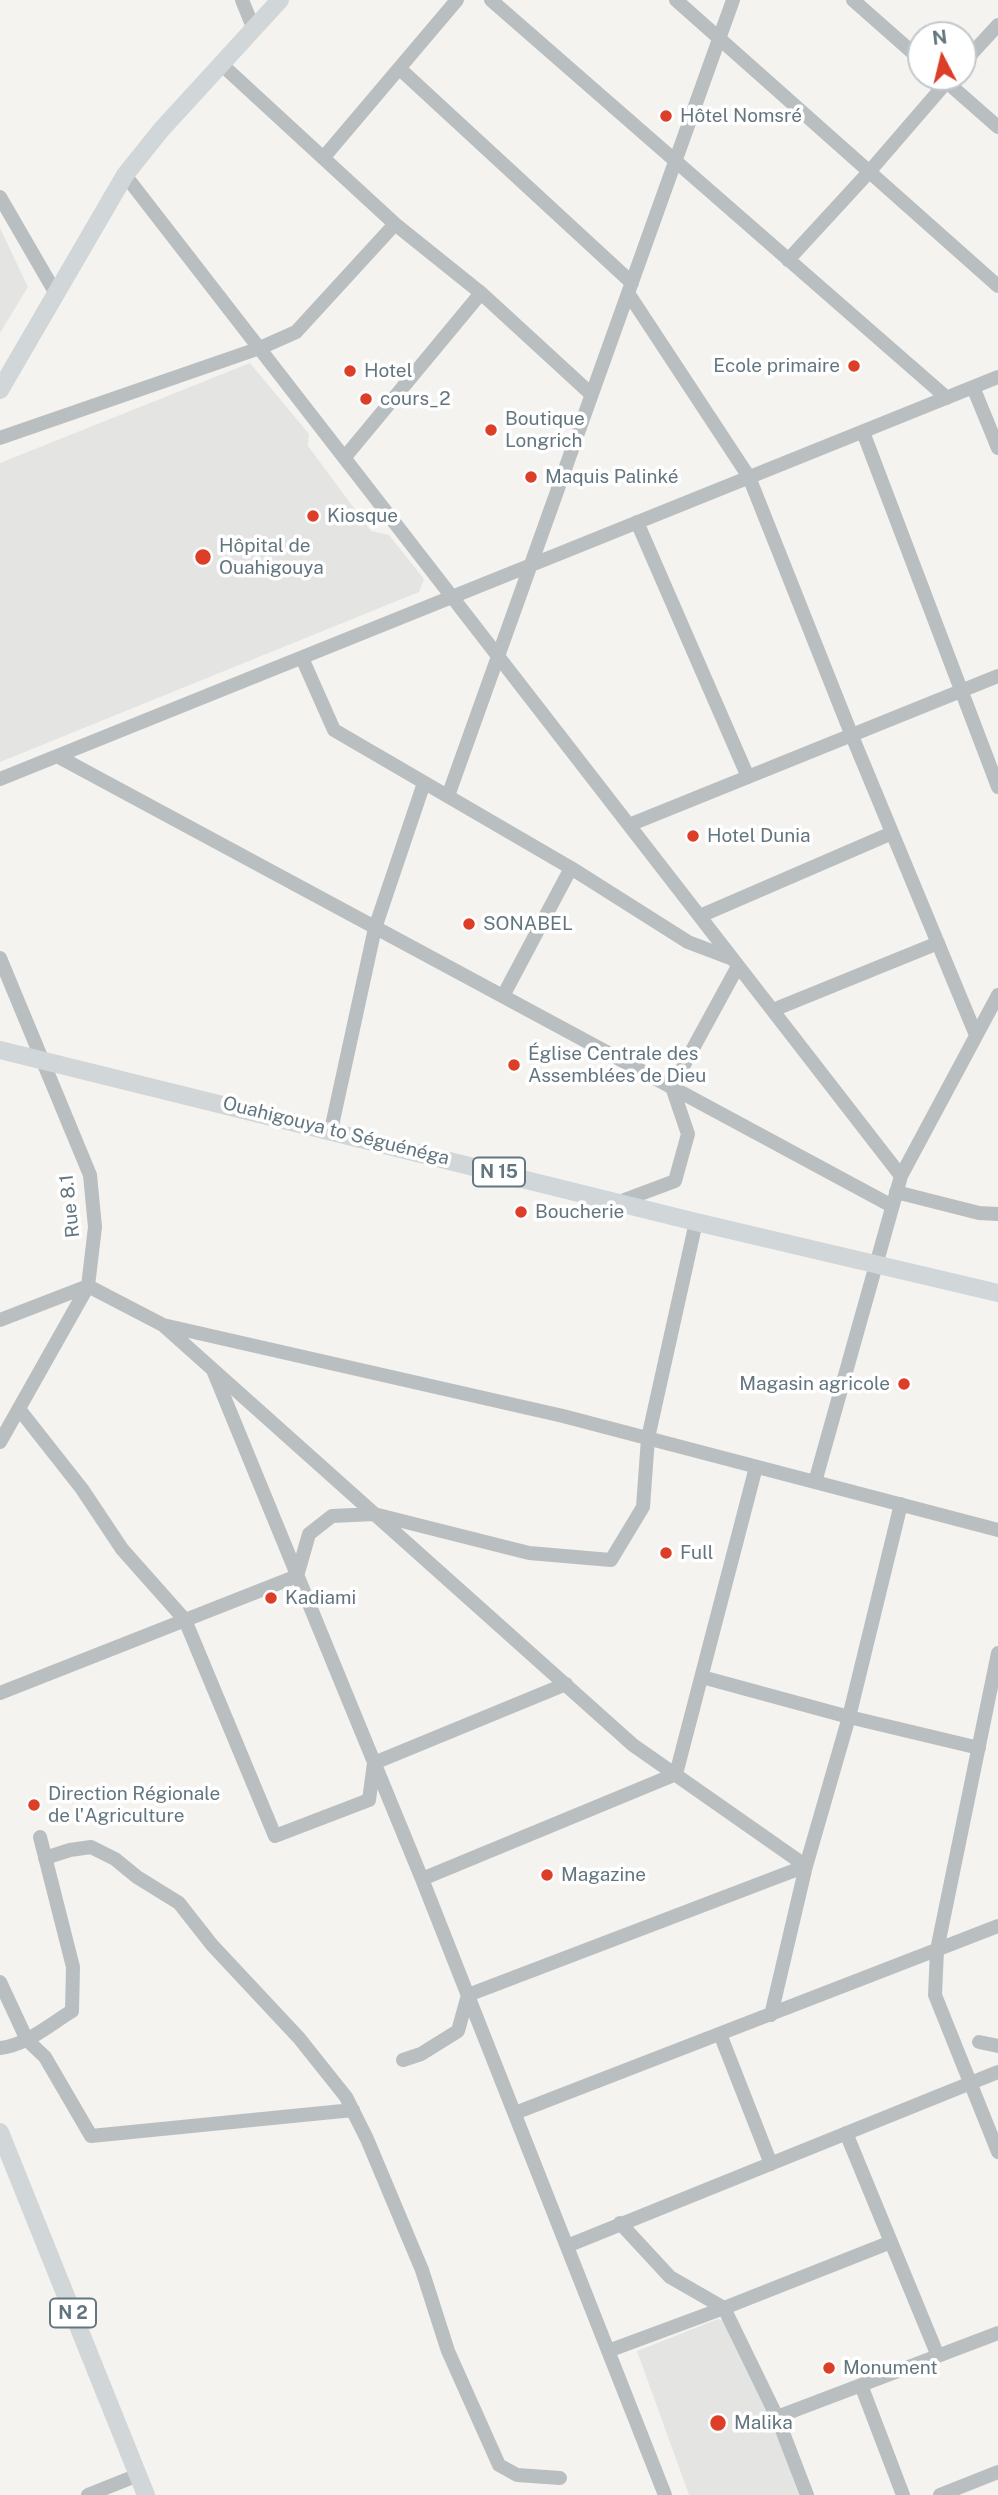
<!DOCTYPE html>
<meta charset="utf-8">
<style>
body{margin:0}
#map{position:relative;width:998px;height:2495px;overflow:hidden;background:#f4f3ef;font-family:"Public Sans",sans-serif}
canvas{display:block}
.north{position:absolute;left:907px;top:21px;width:70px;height:70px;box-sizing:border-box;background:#fff;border:2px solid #c1c8cc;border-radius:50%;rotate:353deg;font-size:19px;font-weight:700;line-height:28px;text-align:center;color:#63767f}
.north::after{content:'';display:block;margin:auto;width:24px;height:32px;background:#dc3e27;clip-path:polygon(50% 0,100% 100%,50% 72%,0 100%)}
</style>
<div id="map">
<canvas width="998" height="2495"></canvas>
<div class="north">N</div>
</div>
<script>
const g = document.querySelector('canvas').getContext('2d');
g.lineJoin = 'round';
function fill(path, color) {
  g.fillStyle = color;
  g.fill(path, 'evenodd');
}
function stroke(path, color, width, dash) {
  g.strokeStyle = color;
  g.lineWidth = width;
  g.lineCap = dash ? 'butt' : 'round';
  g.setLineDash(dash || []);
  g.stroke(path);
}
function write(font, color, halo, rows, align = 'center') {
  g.font = font + ' "Public Sans",sans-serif';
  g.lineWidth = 7;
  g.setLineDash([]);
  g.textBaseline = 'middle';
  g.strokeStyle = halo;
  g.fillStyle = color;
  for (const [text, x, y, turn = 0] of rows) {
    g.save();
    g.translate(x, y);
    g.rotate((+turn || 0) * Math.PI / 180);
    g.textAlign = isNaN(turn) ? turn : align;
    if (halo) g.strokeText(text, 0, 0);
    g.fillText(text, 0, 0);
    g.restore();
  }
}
fill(new Path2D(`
 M0 228 28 287 0 333Z
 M250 363 309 434 308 446 371 531 389 535 424 579 419 592 0 762V463Z
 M718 2319 738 2324 799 2495H689L637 2351Z`), '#e4e5e3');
stroke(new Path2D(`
 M242 0 253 27
 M491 0 947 398
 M676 0 998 286
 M853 0 921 60
 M220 63 395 224 481 293 591 394
 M963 63 998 25
 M400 69 632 283
 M941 77 998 127
 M324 157 457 0
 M125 175 901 1176 815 1482
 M0 197 55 292
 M788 260 869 172 951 77
 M628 293 749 477 852 736 976 1035
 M973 387 998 448
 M863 432 998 787
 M0 438 260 348 296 332 395 224
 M345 457 481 293
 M637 522 748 777
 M302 658 334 730 571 868 688 942 730 958
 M59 757 892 1206
 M0 779 998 377
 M448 796 733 0
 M629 825 998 676
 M700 916 892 833
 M0 958 90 1175 95 1227 88 1286 0 1442
 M503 996 571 868
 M773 1010 938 943
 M331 1130 375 928 424 783
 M901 1176 998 995
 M896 1192 979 1213 998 1214
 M619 1202 675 1181 688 1134 672 1087 738 966
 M0 1320 88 1286 163 1325 633 1745 806 1866 771 2015
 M163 1325 563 1416 998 1530
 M213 1370 422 1879 665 2495
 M19 1409 82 1489 122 1549 185 1620 275 1836 369 1800 374 1763 566 1684
 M998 1653 937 1950 935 1995 998 2152
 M702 1677 849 1717 979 1748
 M0 1693 297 1576 309 1534 332 1516 374 1514 529 1553 611 1560 643 1507 648 1438 696 1222
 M45 1858 70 1850 91 1847 115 1859 137 1877 179 1903 212 1945 299 2038 346 2097 367 2139 422 2270 448 2351 499 2465 517 2475 560 2478
 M422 1879 676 1774 756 1467
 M0 1982 27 2040 45 2057 91 2136 353 2110
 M720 2034 771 2164
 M979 2042 998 2046
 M0 2048C27 2045 49 2025 72 2011L73 1967 40 1837
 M403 2060 421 2054 458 2031 468 1995 806 1866 849 1717 901 1504
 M515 2113 998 1926
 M846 2133 938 2356
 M620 2223 670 2277 724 2308 777 2417 807 2495
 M567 2246 998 2072
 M608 2351 724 2308 891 2242
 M861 2385 903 2495
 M777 2417 998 2333
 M88 2495 138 2475
 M940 2495 998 2472`), '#b9bfc1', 14);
stroke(new Path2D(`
 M0 390 125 175 161 130 280 0
 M0 1050 696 1222 998 1293
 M0 2132 146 2495`), '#d1d6d9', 18);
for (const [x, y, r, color] of [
 [666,116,7,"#dc3e27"],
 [854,366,7,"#dc3e27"],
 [350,371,7,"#dc3e27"],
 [366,399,7,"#dc3e27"],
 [491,430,7,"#dc3e27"],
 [531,477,7,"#dc3e27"],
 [313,516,7,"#dc3e27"],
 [203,557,9,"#dc3e27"],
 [693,836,7,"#dc3e27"],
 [469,924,7,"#dc3e27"],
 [514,1065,7,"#dc3e27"],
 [521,1212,7,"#dc3e27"],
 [904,1384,7,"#dc3e27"],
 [666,1553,7,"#dc3e27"],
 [271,1598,7,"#dc3e27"],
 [34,1805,7,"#dc3e27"],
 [547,1875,7,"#dc3e27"],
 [829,2368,7,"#dc3e27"],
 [718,2423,9,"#dc3e27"]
]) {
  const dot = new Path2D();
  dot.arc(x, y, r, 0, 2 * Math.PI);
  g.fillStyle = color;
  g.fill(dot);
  stroke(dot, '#fff', 2.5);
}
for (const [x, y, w] of [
 [499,1172,52],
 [73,2313,46]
]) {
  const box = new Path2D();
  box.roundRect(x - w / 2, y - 14.5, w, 29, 5);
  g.fillStyle = '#fff';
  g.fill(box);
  stroke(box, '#63767f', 2);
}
write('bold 18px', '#63767f', null, [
 ["N 15",499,1172],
 ["N 2",73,2313]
]);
write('19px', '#63767f', '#fff', [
 ["Hôtel Nomsré",680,116],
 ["Ecole primaire",840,366,"right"],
 ["Hotel",364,371],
 ["cours_2",380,399],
 ["Boutique",505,419],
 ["Longrich",505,441],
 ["Maquis Palinké",545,477],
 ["Kiosque",327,516],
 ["Hôpital de",219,546],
 ["Ouahigouya",219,568],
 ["Hotel Dunia",707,836],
 ["SONABEL",483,924],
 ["Église Centrale des",528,1054],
 ["Assemblées de Dieu",528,1076],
 ["Boucherie",535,1212],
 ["Magasin agricole",890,1384,"right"],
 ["Full",680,1553],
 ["Kadiami",285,1598],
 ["Direction Régionale",48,1794],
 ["de l'Agriculture",48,1816],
 ["Magazine",561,1875],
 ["Monument",843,2368],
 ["Malika",734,2423]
], 'left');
write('19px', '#63767f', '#fff', [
 ["Ouahigouya to Séguénéga",336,1131,14],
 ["Rue 8.1",70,1206,-96]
]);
</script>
